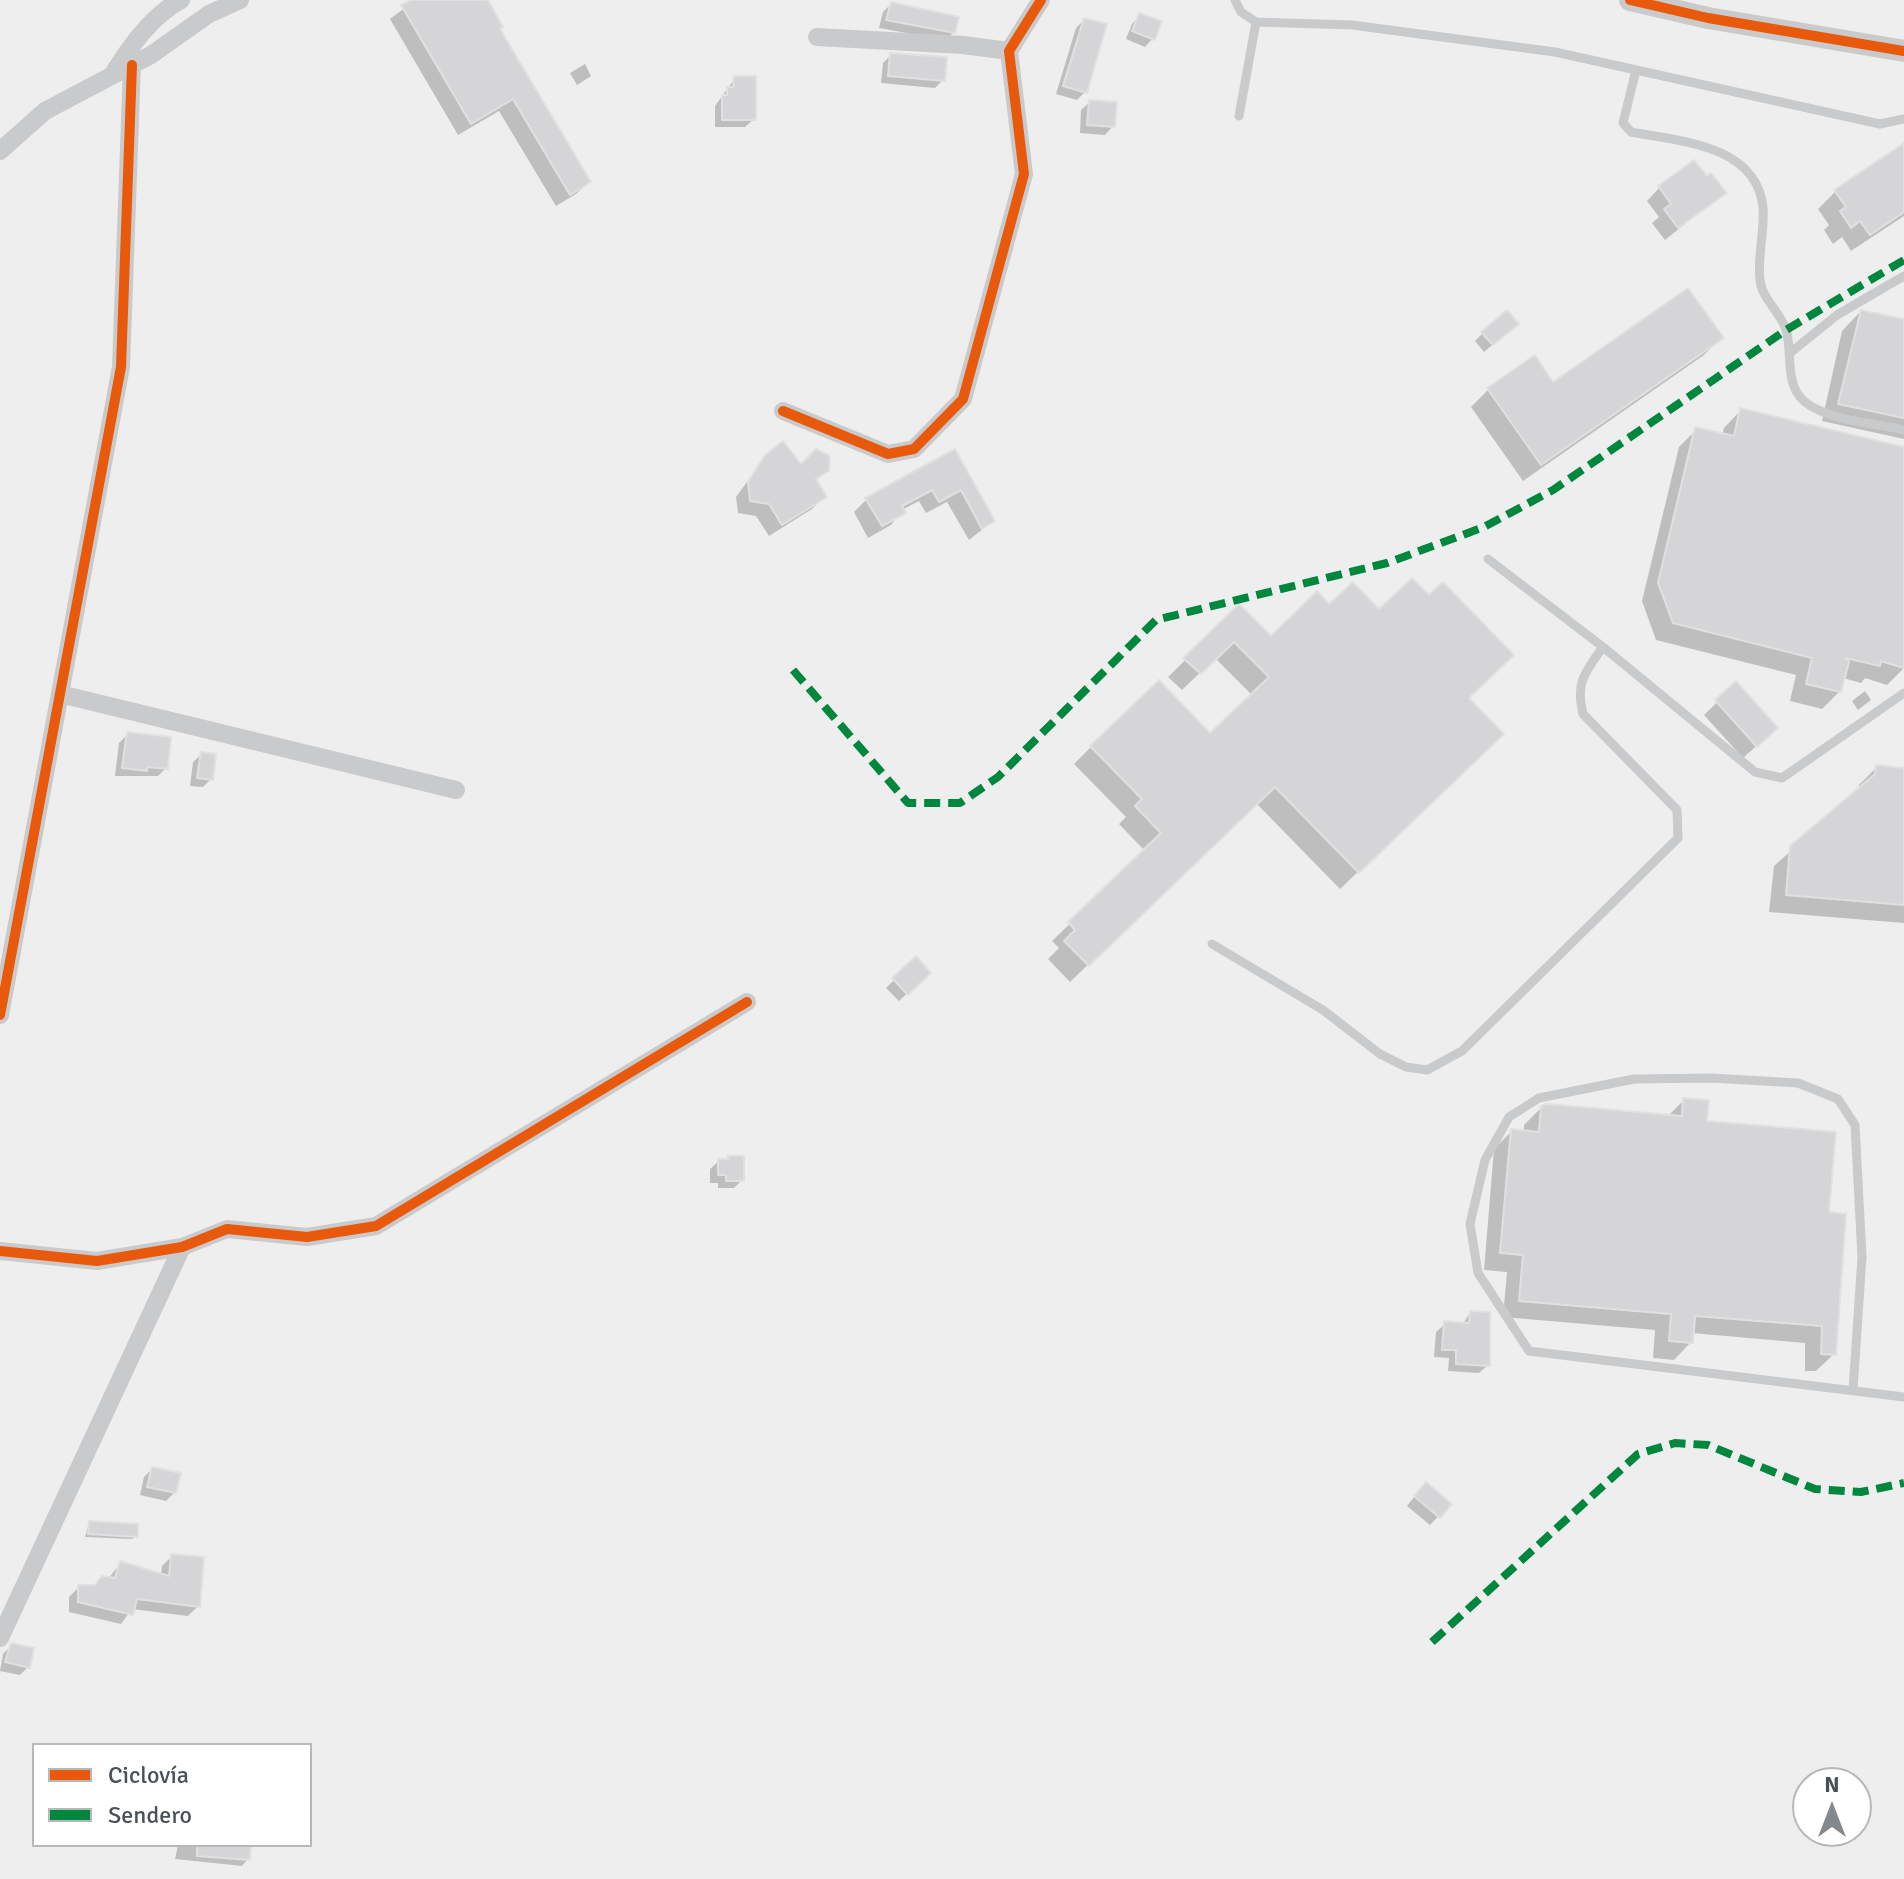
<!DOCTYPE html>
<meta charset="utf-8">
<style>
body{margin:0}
#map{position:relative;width:1904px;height:1879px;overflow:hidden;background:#efeeee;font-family:Signika,sans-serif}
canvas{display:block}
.legend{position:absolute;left:32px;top:1743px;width:280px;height:104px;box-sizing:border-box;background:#fff;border:2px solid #b6b9bc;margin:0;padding:10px 14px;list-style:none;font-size:24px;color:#485158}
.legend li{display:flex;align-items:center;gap:16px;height:40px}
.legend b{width:40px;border:2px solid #b6b9bc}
.north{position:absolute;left:1792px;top:1767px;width:80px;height:80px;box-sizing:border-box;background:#fff;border:2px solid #b6b9bc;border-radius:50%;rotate:0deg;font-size:22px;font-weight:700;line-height:32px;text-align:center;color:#485158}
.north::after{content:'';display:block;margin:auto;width:28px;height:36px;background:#82888c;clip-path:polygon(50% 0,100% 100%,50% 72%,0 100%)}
</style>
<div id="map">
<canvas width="1904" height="1879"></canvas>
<ul class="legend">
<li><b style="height:10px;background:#e8590c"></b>Ciclovía</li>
<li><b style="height:10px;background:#00873e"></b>Sendero</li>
</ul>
<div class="north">N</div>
</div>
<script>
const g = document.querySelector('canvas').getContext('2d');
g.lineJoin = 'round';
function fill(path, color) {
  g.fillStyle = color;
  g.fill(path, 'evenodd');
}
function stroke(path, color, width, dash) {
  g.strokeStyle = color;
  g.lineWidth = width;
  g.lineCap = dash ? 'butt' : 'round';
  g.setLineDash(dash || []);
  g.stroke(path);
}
fill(new Path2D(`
 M415 0H485L498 29 589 182 576 194 556 206 499 111 458 135 390 19Z
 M891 4 954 32 945 40 879 28 883 12Z
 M1140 15 1153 38 1145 47 1126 39 1132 24Z
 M1084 20 1085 92 1077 100 1056 94 1076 28Z
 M891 55 943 80 935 88 881 83 883 63Z
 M585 64 591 76 577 85 570 73Z
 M735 78 754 119 745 127H715V106Z
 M1090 102 1113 126 1105 135 1080 133 1081 110Z
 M1904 146V216L1851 251 1842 237 1833 244 1824 230 1829 225 1818 209 1835 192Z
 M1706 179 1724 193 1665 240 1652 223 1659 217 1647 201 1659 188Z
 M1859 313 1904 320V439L1822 421 1842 331Z
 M1508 332 1484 352 1475 341 1483 333Z
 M1721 338 1704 355 1523 481 1471 407 1488 390 1534 358 1553 385Z
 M1741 410 1904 449V668L1887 685 1865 678 1861 683 1843 678 1840 691 1822 709 1790 701 1796 675 1656 640 1642 601 1679 447 1696 430 1722 436 1724 428Z
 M954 451 993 521 969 540 947 502 926 513 919 501 902 510 891 525 868 538 854 512 867 499Z
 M766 456 827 470 815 482 825 496 812 509 769 536 756 516 738 513 736 497Z
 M1239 607 1271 639 1329 607 1467 699 1484 751 1340 889 1256 803 1070 982 1048 959 1059 948 1052 941 1145 851 1119 824 1126 817 1074 764 1091 747 1210 736 1252 695 1215 658 1182 690 1168 677Z
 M1736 684 1763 740 1743 758 1704 715Z
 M1865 691 1871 700 1858 710 1852 701Z
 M128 734 166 768 158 776H115L119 743Z
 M202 754 211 779 203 787 190 786 193 762Z
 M1876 768 1904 770V923L1769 912 1774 866 1858 791 1859 785Z
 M915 959 929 973 899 1001 886 988Z
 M1684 1100 1705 1123 1827 1214 1834 1354 1816 1371H1805V1343L1692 1333 1691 1342 1674 1360 1653 1358 1655 1330 1503 1317 1507 1272 1484 1270 1494 1149 1511 1132 1524 1133V1125L1542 1107 1668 1116Z
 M719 1161 742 1180 734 1188H718V1183H710V1169Z
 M1470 1313 1488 1365 1479 1373 1448 1371 1449 1358 1434 1357 1436 1332 1445 1324 1462 1325Z
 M152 1469 175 1492 166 1501 140 1495 144 1477Z
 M1418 1492 1450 1504 1430 1525 1407 1506Z
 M89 1523 136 1536 132 1539 85 1537Z
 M172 1556 198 1606 188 1616 132 1609 121 1624 69 1612V1597L79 1587H94L108 1579 120 1564 161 1575 162 1566Z
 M11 1646 28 1667 20 1675 0 1671 3 1654Z
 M178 1845H230L248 1859 242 1866 175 1859Z`), '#0003');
const building = new Path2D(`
 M411 0H488L503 27 500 29 591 182 570 195 513 99 471 124 401 5Z
 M891 2 959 17 955 33 886 20Z
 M1139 13 1162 21 1155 40 1132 31Z
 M1084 18 1107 24 1087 93 1063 86Z
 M890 53 947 57 945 81 888 76Z
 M734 76H756V120H722V95H727V87H733Z
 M1089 100 1117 102 1115 127 1087 125Z
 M1904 143V212L1870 235 1860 221 1851 228 1840 211 1846 207 1834 190Z
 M1694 160 1707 176 1711 173 1727 193 1678 228 1664 209 1671 204 1658 186Z
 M1688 288 1724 338 1541 465 1487 388 1535 355 1553 382Z
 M1507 310 1519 324 1493 345 1481 332Z
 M1861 310 1904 319V418L1838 404Z
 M1740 408 1904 447V668L1881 661 1880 666 1846 658 1849 662 1841 692 1806 684 1812 658 1673 623 1658 583 1695 427 1734 436Z
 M783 441 801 464 816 449 830 456 829 471 816 479 827 497 782 525 769 504 750 501 748 482 765 455Z
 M955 449 995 521 982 529 961 490 939 502 932 490 902 506 906 513 882 526 865 498Z
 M1412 578 1429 595 1443 582 1514 655 1469 698 1504 734 1359 873 1275 787 1089 966 1064 941 1075 930 1068 922 1161 833 1135 806 1142 799 1090 746 1159 680 1210 733 1269 677 1234 642 1201 674 1183 658 1239 604 1271 636 1317 591 1329 604 1353 582 1379 609Z
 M1736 681 1778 728 1757 747 1715 700Z
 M127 732 171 737 168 769 147 767V771L122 768Z
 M201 752 216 754 213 780 197 778Z
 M1876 765 1904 768V905L1786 895 1790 846 1875 774Z
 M916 956 931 973 908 995 892 978Z
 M1683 1098 1709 1100 1707 1121 1836 1132 1829 1212 1846 1214 1836 1355 1821 1354 1822 1326 1695 1316 1693 1343 1669 1341 1671 1314 1519 1301 1523 1255 1500 1253 1511 1129 1539 1132 1541 1106 1547 1104 1682 1116Z
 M728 1156H744V1181H726V1175H718V1159H728Z
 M1470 1311 1490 1312V1366L1456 1364V1350H1442L1444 1321 1469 1323Z
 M152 1467 181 1473 176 1493 147 1487Z
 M1426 1482 1452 1504 1440 1518 1414 1496Z
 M89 1521 138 1524V1537L88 1534Z
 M171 1554 204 1557 200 1607 137 1599 133 1615 78 1602V1585H95L102 1576 115 1578 120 1561 169 1576Z
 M11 1643 34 1648 30 1668 5 1662Z
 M197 1845H251L250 1860 197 1856Z`);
fill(building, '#d5d5d7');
stroke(building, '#e0e0e1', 2);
stroke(new Path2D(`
 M1235 0 1241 12 1256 22 1352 25 1555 52 1880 124 1904 119
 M1636 70 1623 123 1631 132C1678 141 1756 144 1763 207 1765 231 1757 256 1760 280 1762 300 1783 314 1787 333 1792 356 1785 386 1805 402 1829 421 1875 423 1904 430
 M1239 116 1256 22
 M1790 353 1837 315 1904 276
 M1488 559 1603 647 1755 772 1782 778 1904 693
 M1212 944 1323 1010 1380 1054 1406 1067 1427 1070 1462 1051 1678 838 1677 810 1583 714C1575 683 1585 672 1603 647
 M1853 1390 1862 1257 1855 1125 1838 1099 1798 1083 1711 1078 1634 1079 1539 1098 1509 1117 1485 1160 1470 1224 1478 1273 1529 1351 1904 1397`), '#c9cacc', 9);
stroke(new Path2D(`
 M817 37 963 45 1009 51
 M112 76C129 47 151 16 181 0
 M0 151 45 111 151 55 209 14 240 0
 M783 411 888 454 914 449 963 399 1024 174 1009 51 1041 0
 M60 694 456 790
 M0 1015 121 367 132 65
 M0 1251 97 1261 182 1247 227 1229 307 1237 376 1226 747 1002
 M0 1638 182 1247`), '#c9cacc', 18);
stroke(new Path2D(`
 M1630 0 1708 18 1904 51`), '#c9cacc', 22);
stroke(new Path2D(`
 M793 670 908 803H960L998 777 1156 620 1387 563 1484 527 1553 490 1786 330 1904 260
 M1432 1642 1638 1454 1675 1443 1708 1445 1815 1489 1861 1492 1904 1483`), '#00873e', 8, [16, 8]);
stroke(new Path2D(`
 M1630 0 1708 18 1904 51
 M783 411 888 454 914 449 963 399 1024 174 1009 51 1041 0
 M0 1015 121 367 132 65
 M0 1251 97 1261 182 1247 227 1229 307 1237 376 1226 747 1002`), '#e8590c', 10);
</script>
